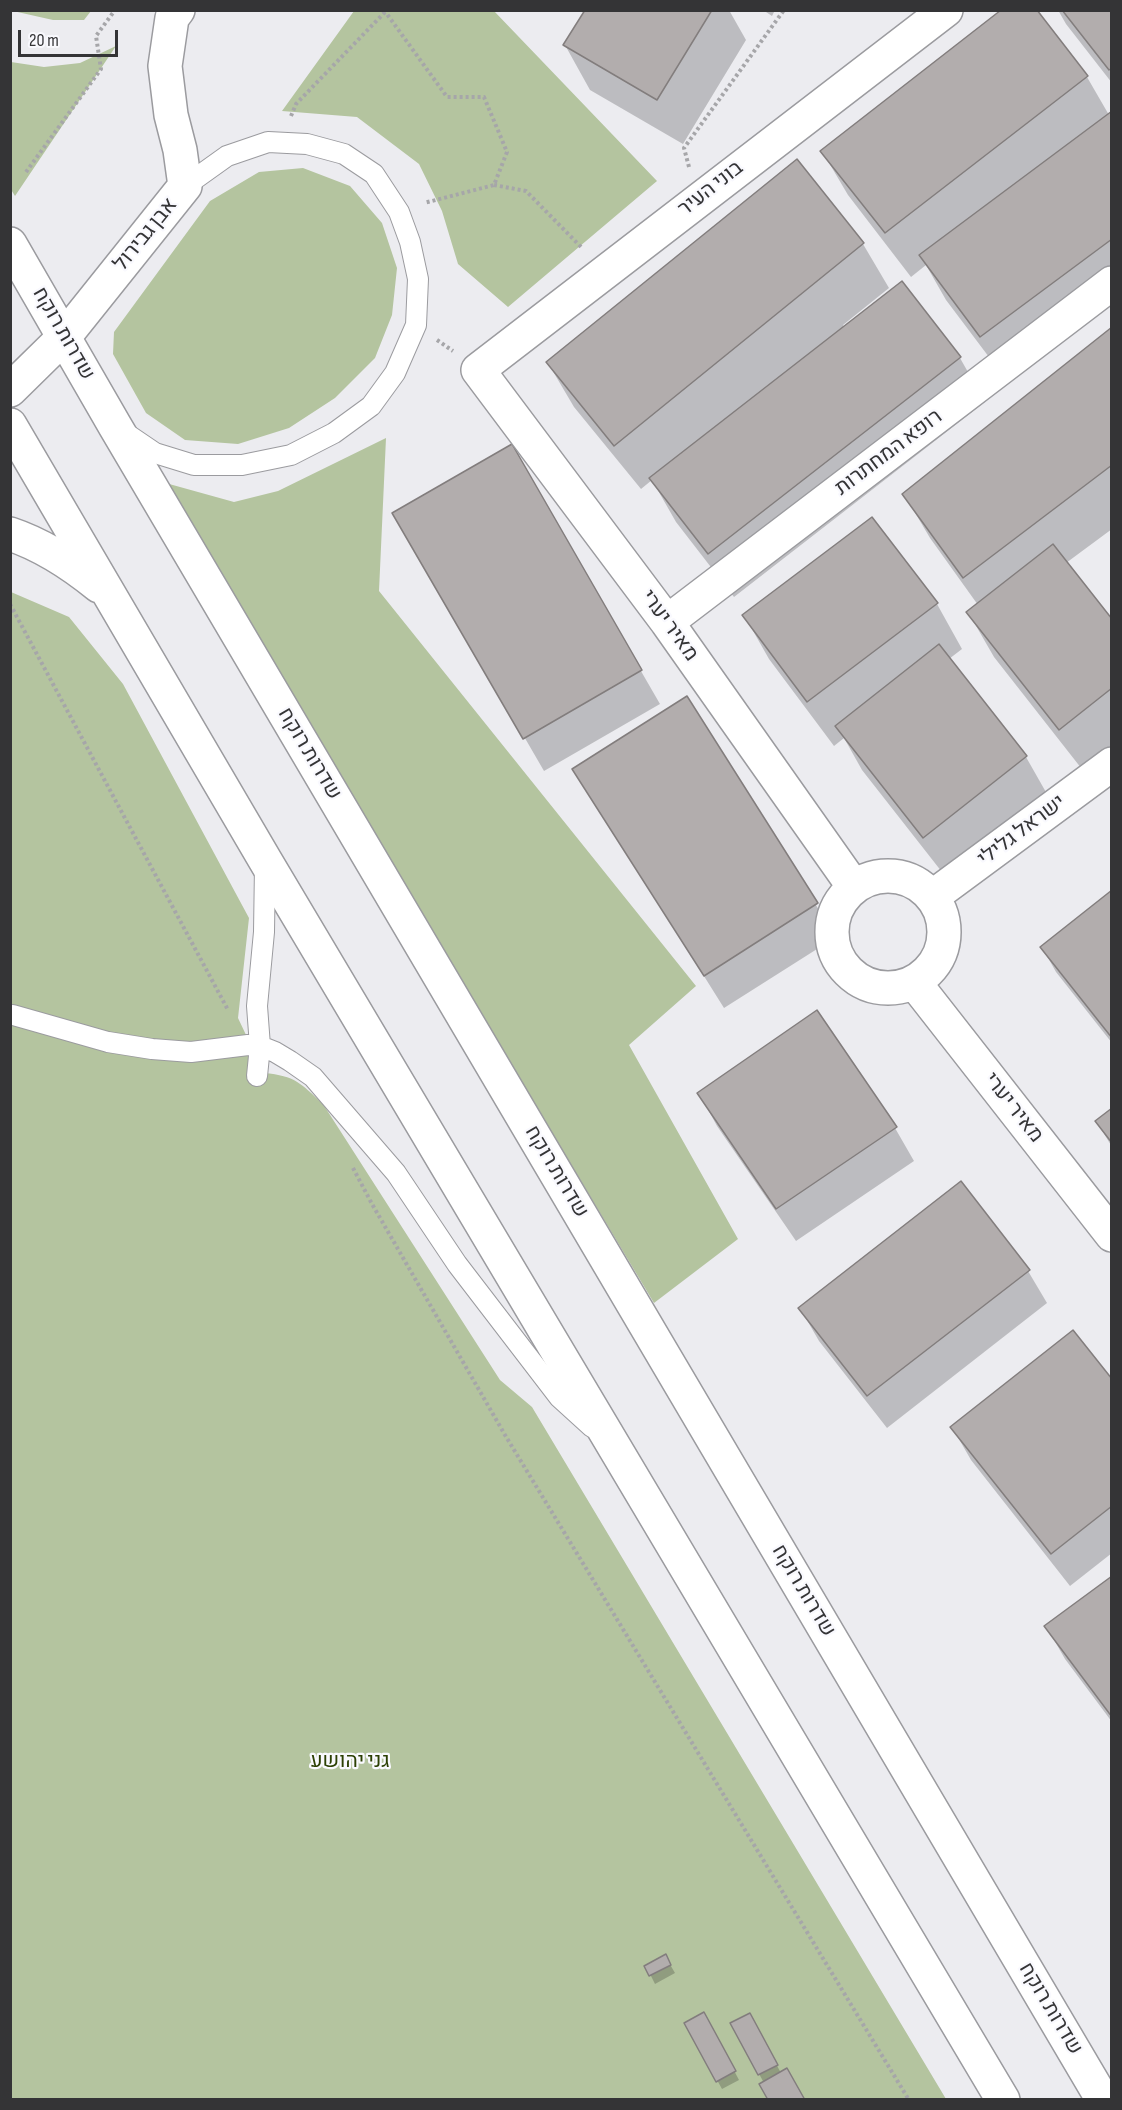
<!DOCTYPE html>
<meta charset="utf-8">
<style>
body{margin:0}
#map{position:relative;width:1122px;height:2110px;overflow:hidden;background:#ececf0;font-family:"Sofia Sans Condensed",sans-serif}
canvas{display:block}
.frame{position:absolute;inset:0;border:12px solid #343436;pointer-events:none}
.scale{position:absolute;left:18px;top:30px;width:100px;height:27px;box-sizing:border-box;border:3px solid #343436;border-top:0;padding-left:8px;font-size:18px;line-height:21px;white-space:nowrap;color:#343436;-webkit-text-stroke:4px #f9f9fe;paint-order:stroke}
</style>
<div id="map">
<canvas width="1122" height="2110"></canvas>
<div class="frame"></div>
<div class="scale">20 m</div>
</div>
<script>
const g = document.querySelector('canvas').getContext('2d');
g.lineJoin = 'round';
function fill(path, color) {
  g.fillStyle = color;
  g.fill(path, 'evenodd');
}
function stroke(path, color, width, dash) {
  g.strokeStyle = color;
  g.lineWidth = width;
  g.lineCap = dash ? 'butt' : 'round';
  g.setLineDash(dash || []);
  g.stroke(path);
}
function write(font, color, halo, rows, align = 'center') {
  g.font = font + ' "Sofia Sans Condensed",Heebo,sans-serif';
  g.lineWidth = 4.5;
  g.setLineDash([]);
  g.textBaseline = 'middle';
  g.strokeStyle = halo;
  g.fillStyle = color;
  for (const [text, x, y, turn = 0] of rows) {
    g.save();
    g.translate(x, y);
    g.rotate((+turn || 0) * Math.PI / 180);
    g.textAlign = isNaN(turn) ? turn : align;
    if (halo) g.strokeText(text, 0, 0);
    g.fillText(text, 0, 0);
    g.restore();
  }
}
fill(new Path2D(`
 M13 11H91L84 20H53Z
 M354 11H494L657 181 508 307 458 264 442 211 419 164 357 117 282 111Z
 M116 46 15 196 10 188 11 62 44 67 80 63Z
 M303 168 350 186 382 223 397 268 392 315 375 358 335 398 289 428 238 444 185 440 146 413 113 354 114 332 210 201 259 172Z
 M386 438 379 591 696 986 629 1045 738 1239 654 1303 162 482 234 502 278 491Z
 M11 592 69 617 123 684 249 918 238 1018 264 1073C296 1076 300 1083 323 1104L500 1380 532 1407 946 2099H11Z`), '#b4c49f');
fill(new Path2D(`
 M587 10H729L746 40 683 144 590 90 565 45Z
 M763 10H775L772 16Z
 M1058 10H1112V83L1066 24Z
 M1087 77 1109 115 1112 113V302L1007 381 946 300 926 265 911 277 848 195 822 151Z
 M796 162 863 244 889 288 843 325 845 328 902 283 960 358 985 402 734 597 676 522 652 480 641 489 574 407 548 363Z
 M1112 329V529L1066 563 1112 621V752L1085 773 994 657 968 612 978 605 930 538 904 494Z
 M511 446 660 704 544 771 395 514Z
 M872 519 937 604 962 649 949 659 1026 757 1051 801 949 881 862 770 844 738 834 746 769 659 744 615Z
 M686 698 836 937 724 1008 574 769Z
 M1112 892V1043L1056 972 1042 947Z
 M699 1093 895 1128 914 1161 796 1241 717 1126Z
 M1112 1110V1147L1097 1122Z
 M1028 1271 1047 1303 887 1428 819 1341 800 1308Z
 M1112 1382V1553L1070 1586 971 1460 952 1427Z
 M1112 1578V1722L1065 1659 1046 1626Z
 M665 1956 675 1973 655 1984 646 1966Z
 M704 2014 739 2080 722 2089 686 2024Z
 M749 2015 781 2073 764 2083 732 2024Z`), '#0003');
const building = new Path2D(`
 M585 10H712L657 100 563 45Z
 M1001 10H1037L1088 76 885 233 820 151Z
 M1062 10H1112V68L1109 70Z
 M1112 111V239L980 337 919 255Z
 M797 159 864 243 614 446 546 362Z
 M902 281 961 357 708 554 649 478Z
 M1112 327V465L963 578 902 494Z
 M512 444 642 670 523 739 392 513Z
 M872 517 938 603 807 702 742 615Z
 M1053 544 1112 619V688L1059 730 966 612Z
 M939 644 1027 756 923 838 835 726Z
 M687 696 818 903 704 976 572 769Z
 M1112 890V1038L1040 947Z
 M817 1010 897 1127 776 1209 697 1093Z
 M1112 1108V1143L1095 1121Z
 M961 1181 1030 1270 867 1396 798 1308Z
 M1073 1330 1112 1379V1506L1051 1554 950 1427Z
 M1112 1576V1717L1044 1626Z
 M666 1954 671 1965 649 1976 644 1966Z
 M704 2012 736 2071 716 2082 684 2023Z
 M750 2013 778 2065 758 2075 730 2023Z
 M787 2068 805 2100H768L759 2084Z`);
fill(building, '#b2adad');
stroke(building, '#827d7d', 1.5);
const lane = new Path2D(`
 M127 434 155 453 194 465H242L291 455 334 433 371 406 395 373 416 325 418 279 410 242 399 212 374 174 344 154 307 144 268 142 227 156 185 186
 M13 1015 108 1042 152 1049 191 1052 248 1045 260 1046 275 1052 290 1061 313 1077 396 1173 457 1264 559 1397 592 1427
 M257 1076 260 1046 257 1006 264 932 265 866`);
const street = new Path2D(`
 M667 622 1112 283
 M832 932a56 56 0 1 1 112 0a56 56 0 1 1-112 0Z
 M854 887 667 622 478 370 946 10
 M932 897 1112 764
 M914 982 1112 1235`);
const secondary = new Path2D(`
 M10 244 115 426 1103 2100
 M10 390 65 336 185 186 180 150 171 115 165 66 172 18 178 10
 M10 425 265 860 1003 2100
 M10 534C43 545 72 564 99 586`);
stroke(lane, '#9b9b9f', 22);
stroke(street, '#9b9b9f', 36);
stroke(secondary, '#9b9b9f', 36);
stroke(new Path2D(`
 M384 10 447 97H484L507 152 494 185 424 203
 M291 116 296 104 386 11
 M689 167 684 148 784 10
 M26 172 101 69 96 36 115 10
 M494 185 526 191 583 249
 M437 340 453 351
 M10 604 228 1010
 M353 1168 372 1204 505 1435 909 2100`), '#a6a6a9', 4, [3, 3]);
stroke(lane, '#fff', 20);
stroke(street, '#fff', 33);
stroke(secondary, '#fff', 33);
write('21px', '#343436', '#f9f9fe', [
 ["בוני העיר",711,189,-38],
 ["אבן גבירול",146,235,-51],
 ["שדרות רוקח",63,334,60],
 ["רופא המחתרות",889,453,-37],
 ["מאיר יערי",669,626,54],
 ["שדרות רוקח",309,754,59],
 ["ישראל גלילי",1022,831,-37],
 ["מאיר יערי",1013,1108,52],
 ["שדרות רוקח",556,1172,59],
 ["שדרות רוקח",803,1591,59],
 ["שדרות רוקח",1050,2009,59]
]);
write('21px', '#2c4004', '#f9f9fe', [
 ["גני יהושע",350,1762]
]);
</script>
